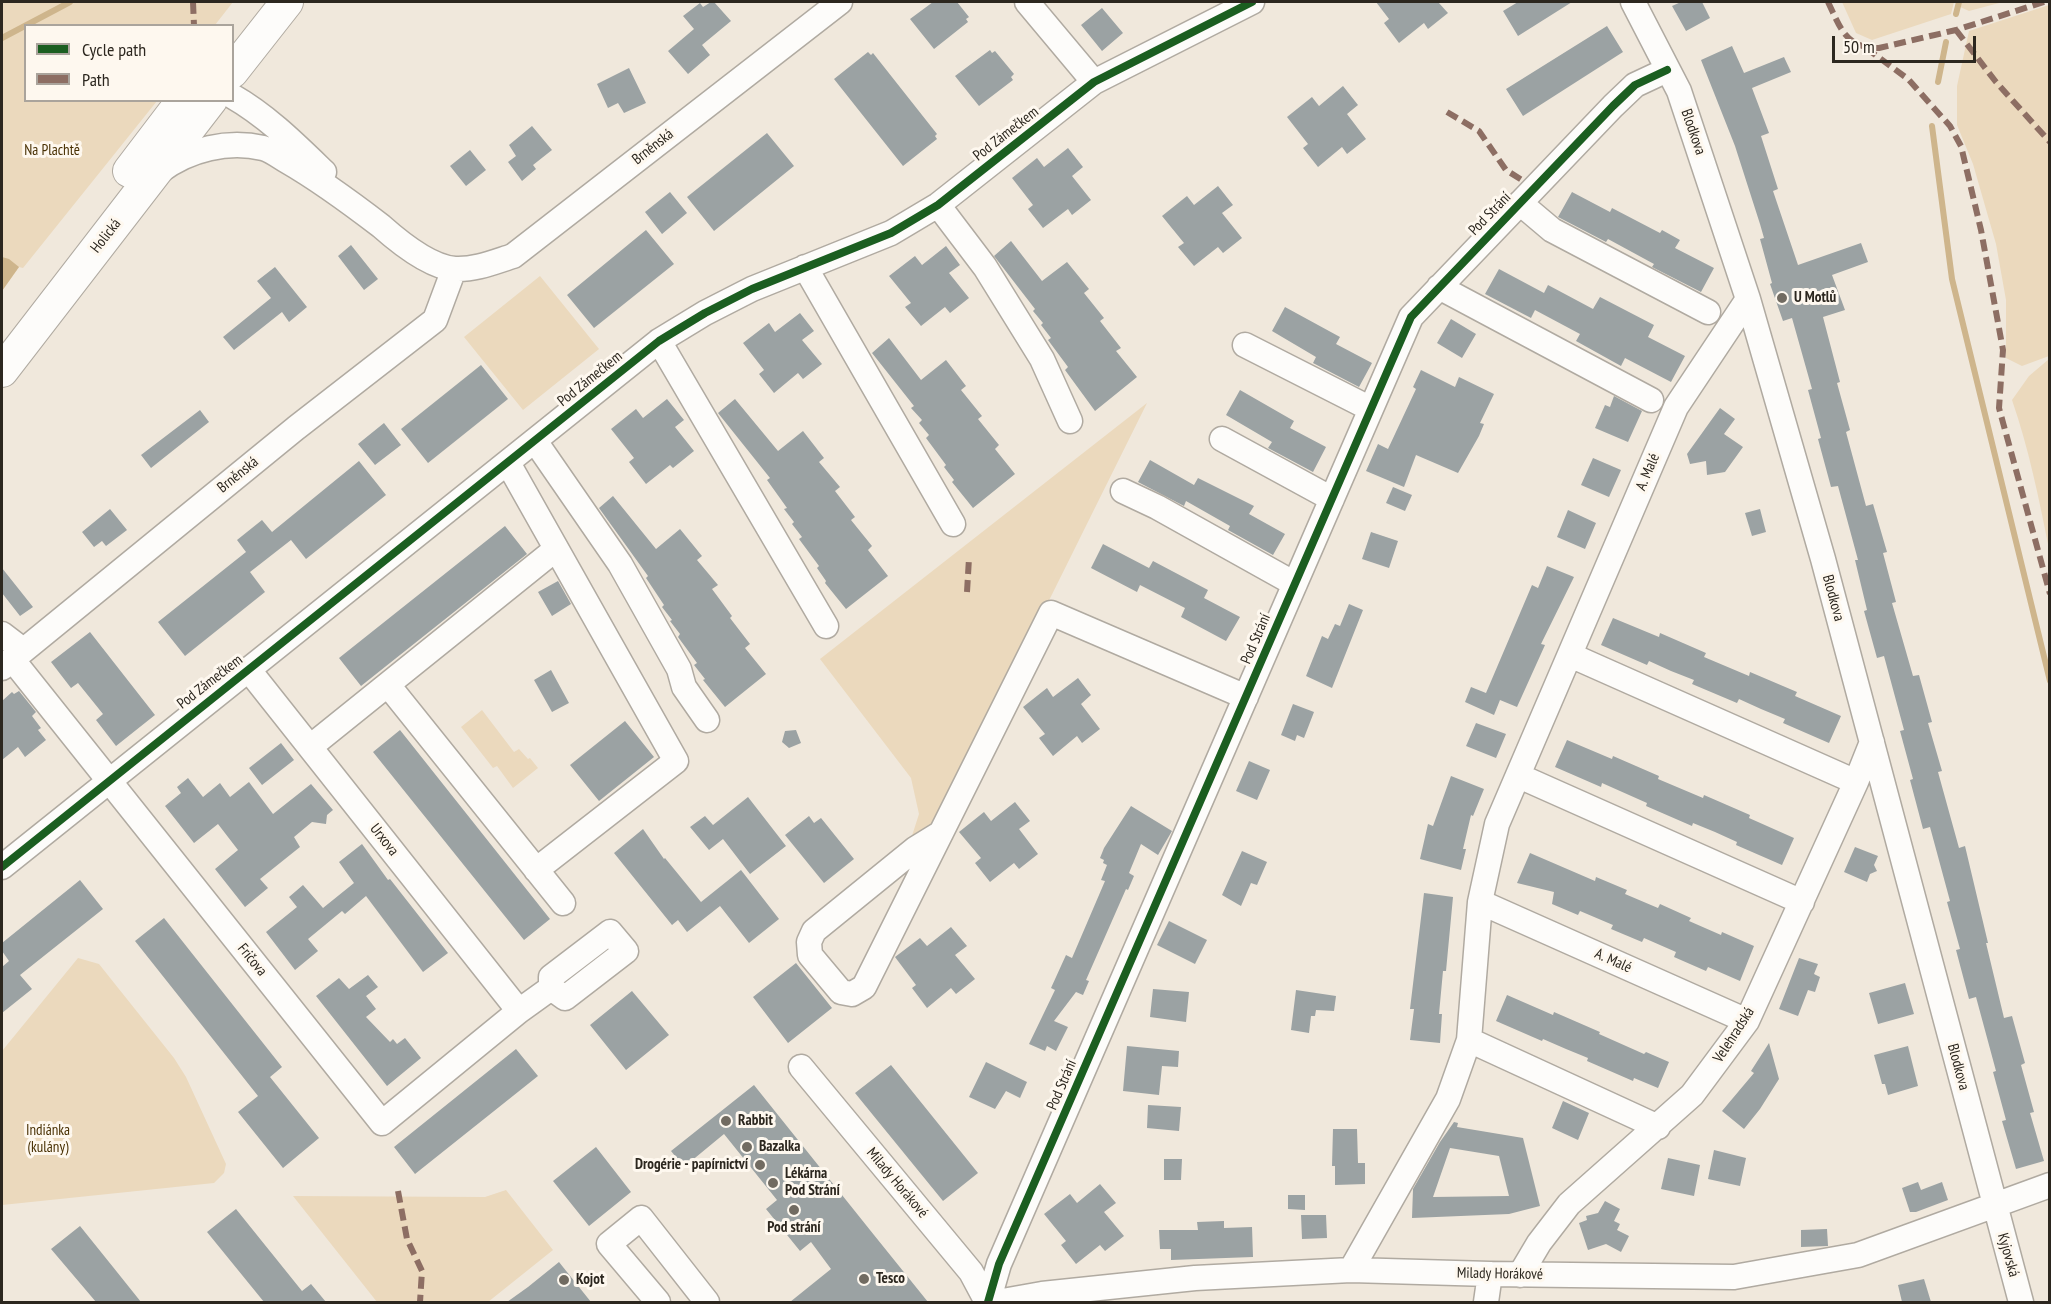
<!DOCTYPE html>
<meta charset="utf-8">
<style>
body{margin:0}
#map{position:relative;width:2051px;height:1304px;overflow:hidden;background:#f0e8dc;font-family:"PT Sans Narrow",sans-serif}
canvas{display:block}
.frame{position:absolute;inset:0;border:3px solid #2c271f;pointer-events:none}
.legend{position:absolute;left:24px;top:24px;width:210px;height:78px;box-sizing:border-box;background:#fef8ef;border:2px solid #aaa49c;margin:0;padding:8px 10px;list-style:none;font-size:18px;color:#2c271f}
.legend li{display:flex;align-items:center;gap:12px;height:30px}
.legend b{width:30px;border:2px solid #aaa49c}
.scale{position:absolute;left:1832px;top:36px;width:144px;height:27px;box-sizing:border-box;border:3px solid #2c271f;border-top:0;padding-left:8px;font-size:18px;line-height:21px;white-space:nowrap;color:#2c271f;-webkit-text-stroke:4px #fef8ef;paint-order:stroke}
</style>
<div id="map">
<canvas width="2051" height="1304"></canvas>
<div class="frame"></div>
<ul class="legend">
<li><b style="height:8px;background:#1b5e20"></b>Cycle path</li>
<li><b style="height:8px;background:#8d6e63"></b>Path</li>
</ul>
<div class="scale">50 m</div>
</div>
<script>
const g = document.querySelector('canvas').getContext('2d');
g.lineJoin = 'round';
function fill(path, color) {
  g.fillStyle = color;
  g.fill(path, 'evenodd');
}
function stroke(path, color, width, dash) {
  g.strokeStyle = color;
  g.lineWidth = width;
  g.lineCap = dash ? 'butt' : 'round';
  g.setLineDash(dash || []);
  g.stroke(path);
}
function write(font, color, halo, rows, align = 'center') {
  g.font = font + ' "PT Sans Narrow",sans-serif';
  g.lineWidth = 6;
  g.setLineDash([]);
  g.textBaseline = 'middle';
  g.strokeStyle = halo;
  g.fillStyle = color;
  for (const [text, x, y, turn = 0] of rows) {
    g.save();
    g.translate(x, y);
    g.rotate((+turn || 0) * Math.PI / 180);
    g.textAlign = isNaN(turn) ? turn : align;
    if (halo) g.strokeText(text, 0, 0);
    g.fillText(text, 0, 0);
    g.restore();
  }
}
fill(new Path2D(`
 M2 2H233L215 25 26 26V100L157 101 23 268 19 267 2 291Z
 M1842 2H1954L1951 14 1872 40 1856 33Z
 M1960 2H2003L1969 11 1958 6Z
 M2049 5V356L2022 366 2006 358V300L1996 244 1973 164 1957 125V86L1969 31Z
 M540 276 599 349 523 410 464 337Z
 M2049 359V549C2039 499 2029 449 2012 400L2029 376Z
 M1147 403 940 820 910 842 919 814 911 778 820 659Z
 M482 710 514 752 519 749 528 759 530 758 538 768 513 788 497 766 493 768 461 727Z
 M78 958 99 964 174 1058 186 1077 226 1164 224 1173 214 1183 2 1205V1051Z
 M506 1190 553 1250 488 1302H377L293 1196 485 1197Z`), '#ebd9bd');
fill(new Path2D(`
 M2 257 9 259 19 267 2 291Z`), '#ceb58c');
stroke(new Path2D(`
 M1956 14 1959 2
 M2 38 70 2
 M1938 82 1946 42
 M1932 126 1952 279 2050 681`), '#ceb58c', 6);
fill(new Path2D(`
 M711 2H714L731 21 702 45 710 55 688 74 668 51 694 29 683 16 700 3 703 7Z
 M933 2H957L969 17 966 19 968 22 934 49 910 19Z
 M1376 2H1438L1448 13 1428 29 1424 23 1399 43 1384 23 1389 19Z
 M1518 2H1572L1518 36 1503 11Z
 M1681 2H1702L1710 18 1686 31 1672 6Z
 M1102 8 1123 33 1102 51 1081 25Z
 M1607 26 1623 52 1523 116 1506 89Z
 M1732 46 1744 73 1784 57 1791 72 1752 88 1769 133 1761 136 1778 189 1773 191 1798 265 1861 243 1868 262 1832 275 1845 310 1823 317 1840 382 1837 383 1850 430 1846 432 1866 506 1873 504 1887 552 1883 553 1896 602 1892 603 1913 676 1919 675 1932 722 1928 723 1942 771 1938 772 1959 848 1965 846 1988 943H1986L2004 1018 2012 1016 2025 1063 2021 1065 2034 1112 2030 1113 2044 1161 2016 1169 2002 1121 2006 1120 1993 1072 1996 1071 1976 997 1969 999 1956 950 1960 949 1947 902 1950 901 1930 827 1923 829 1910 780 1913 779 1900 731 1904 730 1884 656 1877 658 1864 611 1867 610 1855 560H1858L1838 486 1831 487 1818 439 1821 438 1808 390 1812 389 1792 318 1783 321 1770 284 1772 283 1760 239 1764 238 1760 224 1735 146 1701 60Z
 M990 50 992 53 995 51 1014 74 1011 77 1013 80 979 106 955 76Z
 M868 52 871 55 873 53 937 134 935 136 937 139 903 166 834 79Z
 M629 68 646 103 624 113 618 103 608 108 597 84Z
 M1343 86 1358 105 1347 114 1366 139 1347 154 1342 147 1318 167 1303 148 1308 144 1287 117 1312 97 1319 106Z
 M532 126 552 150 533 165 536 169 522 181 508 162 516 156 509 145Z
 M767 133 794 166 714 231 687 197Z
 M1068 148 1083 167 1072 176 1091 200 1072 215 1068 209 1043 228 1028 209 1033 205 1012 178 1037 158 1044 167Z
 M470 150 486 170 466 186 450 166Z
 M1218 186 1233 205 1222 213 1242 238 1223 253 1218 247 1194 266 1178 247 1184 243 1162 216 1187 196 1194 205Z
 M670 192 687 213 662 234 645 212Z
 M1572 192 1610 212 1612 208 1660 233 1662 230 1680 240 1675 248 1714 268 1701 292 1652 267 1654 264 1608 239 1606 242 1560 218 1558 217Z
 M646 230 674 264 594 328 567 295Z
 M1011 241 1042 281 1067 262 1089 289 1084 293 1104 318 1100 321 1121 348 1116 351 1137 377 1095 411 1065 370 1068 367 1048 340 1051 338 1041 325 1043 323 1033 311 1035 309 994 256Z
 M351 245 378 279 364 290 338 256Z
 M946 246 960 265 949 273 969 298 950 313 945 307 921 326 905 307 911 303 889 276 915 256 922 265Z
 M275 267 307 307 289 322 282 312 234 350 223 337 271 298 257 281Z
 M1499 269 1544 293 1548 285 1593 309 1600 297 1654 325 1648 337 1685 356 1671 382 1625 358 1621 366 1576 341 1580 334 1535 310 1531 318 1485 294Z
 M1285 307 1340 337 1336 344 1372 363 1359 387 1313 363 1316 357 1272 331Z
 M800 313 814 331 802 340 822 364 803 379 798 373 774 393 759 374 764 370 743 343 769 323 775 332Z
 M1451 319 1476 334 1462 358 1437 343Z
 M889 338 921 380 946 360 966 386 961 390 982 416 978 419 999 445 995 449 1015 474 973 508 952 482 954 480 944 467 946 465 926 438 929 435 919 423 922 420 911 408 914 406 872 353Z
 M481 365 508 399 428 463 401 429Z
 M1421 370 1455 387 1459 377 1494 394 1480 423 1484 424 1479 436 1458 473 1416 455 1404 487 1366 471 1378 444 1388 449 1416 389 1413 387Z
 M1240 390 1294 421 1290 428 1326 447 1313 472 1268 448 1272 442 1226 415Z
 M1614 396 1642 411 1628 442 1595 428 1605 405 1610 407Z
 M667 399 684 420 675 427 694 451 673 468 670 465 646 484 629 462 634 458 611 429 636 409 643 418Z
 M735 399 778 451 803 431 824 458 819 462 840 487 835 491 855 517 851 520 872 546 868 550 888 576 846 609 825 583 826 581 817 568 819 566 799 539 802 537 792 524 794 522 784 509 787 508 767 480 770 478 718 413Z
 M1720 408 1735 419 1724 434 1743 447 1725 472 1707 475 1706 461 1690 464 1687 454Z
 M200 410 209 422 151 468 141 455Z
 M384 423 401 445 375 465 358 444Z
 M1593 458 1621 470 1609 497 1581 485Z
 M1150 460 1194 485 1198 478 1254 506 1249 514 1285 534 1273 555 1228 530 1230 526 1186 501 1184 506 1138 482Z
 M359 461 386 495 306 559 291 540 250 572 265 592 185 656 158 622 246 552 237 540 262 520 272 532Z
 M1393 487 1412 495 1405 511 1386 503Z
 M613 496 656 549 680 529 702 556 697 560 718 585 712 589 732 616 730 618 750 644 745 648 766 674 725 707 703 680 705 679 694 665 697 663 678 637 680 634 670 621 672 620 662 607 664 605 646 578 648 576 599 508Z
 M110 509 127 530 106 546 102 541 94 547 82 532Z
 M1760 509 1766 532 1752 536 1745 513Z
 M1568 510 1596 523 1585 549 1557 537Z
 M505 526 527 554 361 686 339 658Z
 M1371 532 1398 541 1389 568 1362 559Z
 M1103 544 1149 568 1153 561 1208 590 1204 598 1240 617 1226 641 1181 617 1185 608 1140 585 1137 592 1091 568Z
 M1547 566 1574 577 1541 644 1545 645 1517 707 1500 700 1494 715 1465 702 1471 687 1486 693 1532 585 1538 588Z
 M2 568 33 607 20 616 2 593Z
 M558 581 571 604 552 616 538 592Z
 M1349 604 1363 610 1332 688 1306 676 1322 636 1328 639 1335 624 1340 626Z
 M1613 618 1659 637 1660 633 1706 653 1704 657 1749 676 1750 672 1797 692 1795 696 1841 716 1829 743 1783 723 1785 719 1761 709 1739 699 1737 703 1692 684 1694 680 1671 671 1649 661 1647 665 1601 645Z
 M90 632 155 715 116 746 96 720 103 714 78 683 71 688 51 662Z
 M551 670 569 703 552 712 534 680Z
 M1078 678 1091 695 1081 704 1100 729 1082 743 1077 736 1053 756 1039 738 1045 734 1023 707 1047 688 1053 697Z
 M19 691 36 712 32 716 41 728 38 730 46 740 25 757 18 747 2 760V701L12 692 14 694Z
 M1293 704 1314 712 1304 738 1297 735 1295 741 1281 735Z
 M625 721 654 757 599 801 570 765Z
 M1476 723 1506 734 1496 758 1466 746Z
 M400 730 550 919 524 940 373 752Z
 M796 730 801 743 789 748 782 742 785 731Z
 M1567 740 1612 759 1613 756 1659 776 1658 779 1703 798 1704 795 1750 815 1749 818 1794 838 1782 865 1736 845 1737 842 1715 832 1693 823 1692 826 1646 806 1647 803 1602 783 1601 787 1555 767Z
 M281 743 294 760 262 785 249 768Z
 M1249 761 1270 770 1257 800 1236 791Z
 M1451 776 1484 789 1473 816 1471 815 1463 849H1466L1461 870 1420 859 1428 824 1433 826Z
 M188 778 203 797 220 783 230 797 249 782 273 814 311 784 333 810 327 815 326 824 312 822 294 837 300 847 260 879 268 888 245 907 215 869 238 850 218 824 194 843 165 806 181 793 177 787Z
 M748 797 786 846 750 874 723 839 709 850 690 827 705 816 713 825Z
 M1015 802 1030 821 1019 829 1038 854 1019 869 1014 863 990 882 975 863 981 858 959 832 984 812 991 821Z
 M1131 806 1172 831 1158 855 1141 844 1129 873 1134 876 1128 890 1126 889 1086 980 1089 981 1083 995 1076 992 1054 1021 1068 1027 1056 1051 1047 1046 1045 1051 1029 1044 1055 990 1051 988 1066 955 1072 958 1105 881 1101 880 1107 865 1103 863 1104 860 1100 858 1104 848Z
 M809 816 814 823 821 818 854 859 824 883 785 835Z
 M643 829 664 859 665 858 701 902 741 870 779 919 749 943 720 906 687 932 678 920 672 925 614 853Z
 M362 844 388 880 390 879 448 953 423 972 366 896 345 914 342 911 308 939 318 951 295 970 266 932 297 907 289 897 303 885 323 908 354 883 339 862Z
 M1855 847 1878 856 1874 865 1877 871 1870 874 1867 882 1844 872Z
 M1242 851 1267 862 1257 885 1251 883 1241 906 1222 895Z
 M1530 853 1595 881 1596 877 1627 890 1625 894 1658 908 1660 904 1691 918 1689 921 1721 935 1722 932 1754 946 1740 981 1708 967 1706 971 1674 957 1676 952 1644 938 1642 942 1611 929 1613 925 1580 911 1578 915 1552 904 1554 892 1517 883Z
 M80 880 103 909 20 975 32 989 2 1013V967L9 961 2 951V943Z
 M1424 893 1453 897 1446 971H1443L1439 1014H1442L1440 1043 1410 1040 1414 1009H1410Z
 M164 918 282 1067 270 1077 319 1138 283 1168 238 1112 258 1096 135 941Z
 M1169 921 1207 940 1195 964 1157 945Z
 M951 927 967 946 955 955 975 979 956 994 951 988 927 1008 912 988 916 985 895 957 920 938 927 946Z
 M1799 958 1818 964 1814 974 1820 977 1815 992 1808 990 1798 1016 1779 1009Z
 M796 963 832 1008 788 1043 753 997Z
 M368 975 378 987 366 996 376 1009 366 1017 390 1042 393 1039 397 1044 405 1038 421 1058 387 1086 316 996 339 978 349 989Z
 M1905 983 1914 1014 1878 1024 1869 993Z
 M1153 989 1189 992 1186 1022 1150 1017Z
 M1296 990 1336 996 1334 1011 1316 1010 1315 1016H1311L1309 1033 1291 1030Z
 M632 991 669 1035 626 1070 590 1025Z
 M1507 995 1553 1015 1554 1012 1600 1032 1599 1034 1644 1054 1646 1052 1669 1062 1658 1088 1634 1078 1633 1081 1587 1061 1588 1058 1566 1049 1543 1039 1542 1041 1496 1021Z
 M1769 1043 1779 1079 1760 1109 1744 1129 1722 1111 1754 1073 1751 1071Z
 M1127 1046 1179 1051 1178 1067 1162 1066 1159 1095 1123 1091Z
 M1908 1046 1918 1086 1888 1095 1885 1084H1882L1874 1055Z
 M516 1049 538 1076 415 1174 394 1147Z
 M986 1062 1027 1082 1020 1098 1006 1091 995 1109 969 1097Z
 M891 1065 978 1173 943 1201 855 1093Z
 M754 1085 874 1235 928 1302H790L831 1269 811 1242 800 1251 766 1209 777 1200 724 1134 684 1167 671 1151Z
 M1563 1101 1589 1113 1578 1140 1552 1128Z
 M1148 1105 1181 1107 1179 1131 1147 1128Z
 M1454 1122 1458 1123 1457 1127 1523 1138 1540 1206 1509 1214 1412 1218 1413 1189 1440 1142ZM1450 1148 1499 1156 1509 1196 1433 1197Z
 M1333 1129H1357L1358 1163H1365V1184L1335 1185V1166H1332Z
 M596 1147 631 1192 589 1226 553 1181Z
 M1714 1150 1746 1158 1740 1186 1708 1179Z
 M1668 1158 1700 1165 1694 1196 1661 1189Z
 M1164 1159H1182L1181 1180H1164Z
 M1918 1182 1921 1190 1942 1182 1948 1200 1916 1212H1910L1902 1188Z
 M1100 1184 1116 1203 1104 1212 1124 1236 1105 1251 1100 1245 1076 1264 1061 1245 1066 1241 1044 1214 1070 1194 1077 1203Z
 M1288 1195H1305V1210L1288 1209Z
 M1605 1201 1620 1209 1614 1221 1620 1224 1617 1230 1629 1236 1621 1252 1606 1244 1588 1250 1579 1223 1587 1220 1586 1216 1598 1213Z
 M236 1209 302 1291 311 1284 326 1302H264L207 1232Z
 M1301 1215H1326L1327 1238 1302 1239Z
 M1224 1221V1228L1252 1227 1253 1257 1171 1260V1249H1160L1159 1230H1198L1197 1222Z
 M80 1226 113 1267 141 1302H96L51 1249Z
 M1827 1229 1828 1246 1801 1247V1230Z
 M559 1262 591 1302H507L528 1287Z
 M1924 1279 1931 1302H1902L1898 1285Z`), '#9ba2a3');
const minor = new Path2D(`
 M1027 2 1094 82
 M1633 2 1679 91 1748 299 1823 559 2021 1302
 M232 96C267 116 295 144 324 172
 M160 171C189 149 228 140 263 148 271 150 280 157 287 161 320 180 351 203 381 226 399 242 430 267 455 269 475 270 494 262 513 256L840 2
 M1520 203 1552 230 1708 312
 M938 205 985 267 1042 359 1070 421
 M805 267 953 524
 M1439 287 1651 400
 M659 341 826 626
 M1245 345 1371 409
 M1222 439 1332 499
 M535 441 620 564 679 669 684 687 707 720
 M508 463 676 761 536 870
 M1123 491 1157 507 1295 584
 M2 634 23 650
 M1570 655 1856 782
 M12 659 382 1123 519 1011 551 988V977L610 932 626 951 565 998 551 988
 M2 668 296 428 435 320 454 269
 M248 669 519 1011
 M388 685 563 903
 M310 747 556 549
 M1519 776 1802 902
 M941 833 915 849 814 931 809 942 810 955 841 992 852 994 864 987 1051 613 1246 697
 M2 867 659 341 705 313 752 289 891 233 938 205 1094 82 1252 2
 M1480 902 1747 1021
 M1469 1040 1658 1127
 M801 1067 971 1272 987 1302
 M1351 1270 1448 1099 1469 1040 1480 902 1497 824 1676 407 1748 299
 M1520 1275 1539 1243 1569 1204 1692 1095 1747 1021 1856 782 1872 742
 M658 1302 609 1244 641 1218 707 1302
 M988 1302 999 1264 1411 317 1613 106 1635 85 1667 70
 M997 1302 1042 1294 1195 1278 1351 1270 1490 1274 1734 1277 1858 1255 2050 1185
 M1486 1302 1490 1274`);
const major = new Path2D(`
 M232 72 287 2
 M129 171 183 100
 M2 371 211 100`);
stroke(minor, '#b0aaa1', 27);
stroke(major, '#b0aaa1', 34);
stroke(minor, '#fdfcfa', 24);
stroke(major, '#fdfcfa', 32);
stroke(new Path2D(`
 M193 2 194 26
 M1828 2C1840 27 1846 49 1879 48L1956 30 2044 2
 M1956 30 1996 82 2050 142
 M1866 48 1908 79 1950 126 1961 146 1981 230 2003 350 1999 408 2050 594
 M1447 112 1479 131 1506 170 1522 180
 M967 592 969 558
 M398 1191 407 1239 422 1271 420 1302`), '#8d6e63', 6, [12, 6]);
stroke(new Path2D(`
 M2 867 659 341 705 313 752 289 891 233 938 205 1094 82 1252 2
 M988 1302 999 1264 1411 317 1613 106 1635 85 1667 70`), '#1b5e20', 8);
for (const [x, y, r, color] of [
 [1782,298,6,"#716b61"],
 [726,1121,6,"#716b61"],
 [747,1147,6,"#716b61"],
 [760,1165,6,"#716b61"],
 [773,1183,6,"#716b61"],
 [794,1210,6,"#716b61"],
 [864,1279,6,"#716b61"],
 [564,1280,6,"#716b61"]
]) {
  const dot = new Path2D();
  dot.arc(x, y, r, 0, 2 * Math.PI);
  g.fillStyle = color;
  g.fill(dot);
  stroke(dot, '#fef8ef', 2);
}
write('15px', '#2c271f', '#fef8ef', [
 ["Blodkova",1693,132,71],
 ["Pod Zámečkem",1006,134,-38],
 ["Brněnská",653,147,-38],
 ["Pod Strání",1490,214,-46],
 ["Holická",106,236,-52],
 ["Pod Zámečkem",590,379,-39],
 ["A. Malé",1648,472,-67],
 ["Brněnská",238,475,-39],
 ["Blodkova",1833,598,75],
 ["Pod Strání",1256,639,-67],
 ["Pod Zámečkem",210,682,-38],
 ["Urxova",384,840,52],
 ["Fričova",252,960,51],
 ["A. Malé",1613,961,24],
 ["Velehradská",1734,1035,-57],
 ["Blodkova",1958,1067,75],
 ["Pod Strání",1062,1085,-67],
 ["Milady Horákové",897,1183,50],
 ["Kyjovská",2008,1255,74],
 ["Milady Horákové",1500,1274,1]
]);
write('15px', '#493104', '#fef8ef', [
 ["Na Plachtě",52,151],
 ["Indiánka",48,1131],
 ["(kulány)",48,1148]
]);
write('bold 15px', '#2c271f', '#fef8ef', [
 ["U Motlů",1794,298],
 ["Rabbit",738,1121],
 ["Bazalka",759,1147],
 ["Drogérie - papírnictví",748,1165,"right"],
 ["Lékárna",785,1174],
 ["Pod Strání",785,1191],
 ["Pod strání",794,1228,"center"],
 ["Tesco",876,1279],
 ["Kojot",576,1280]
], 'left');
</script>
